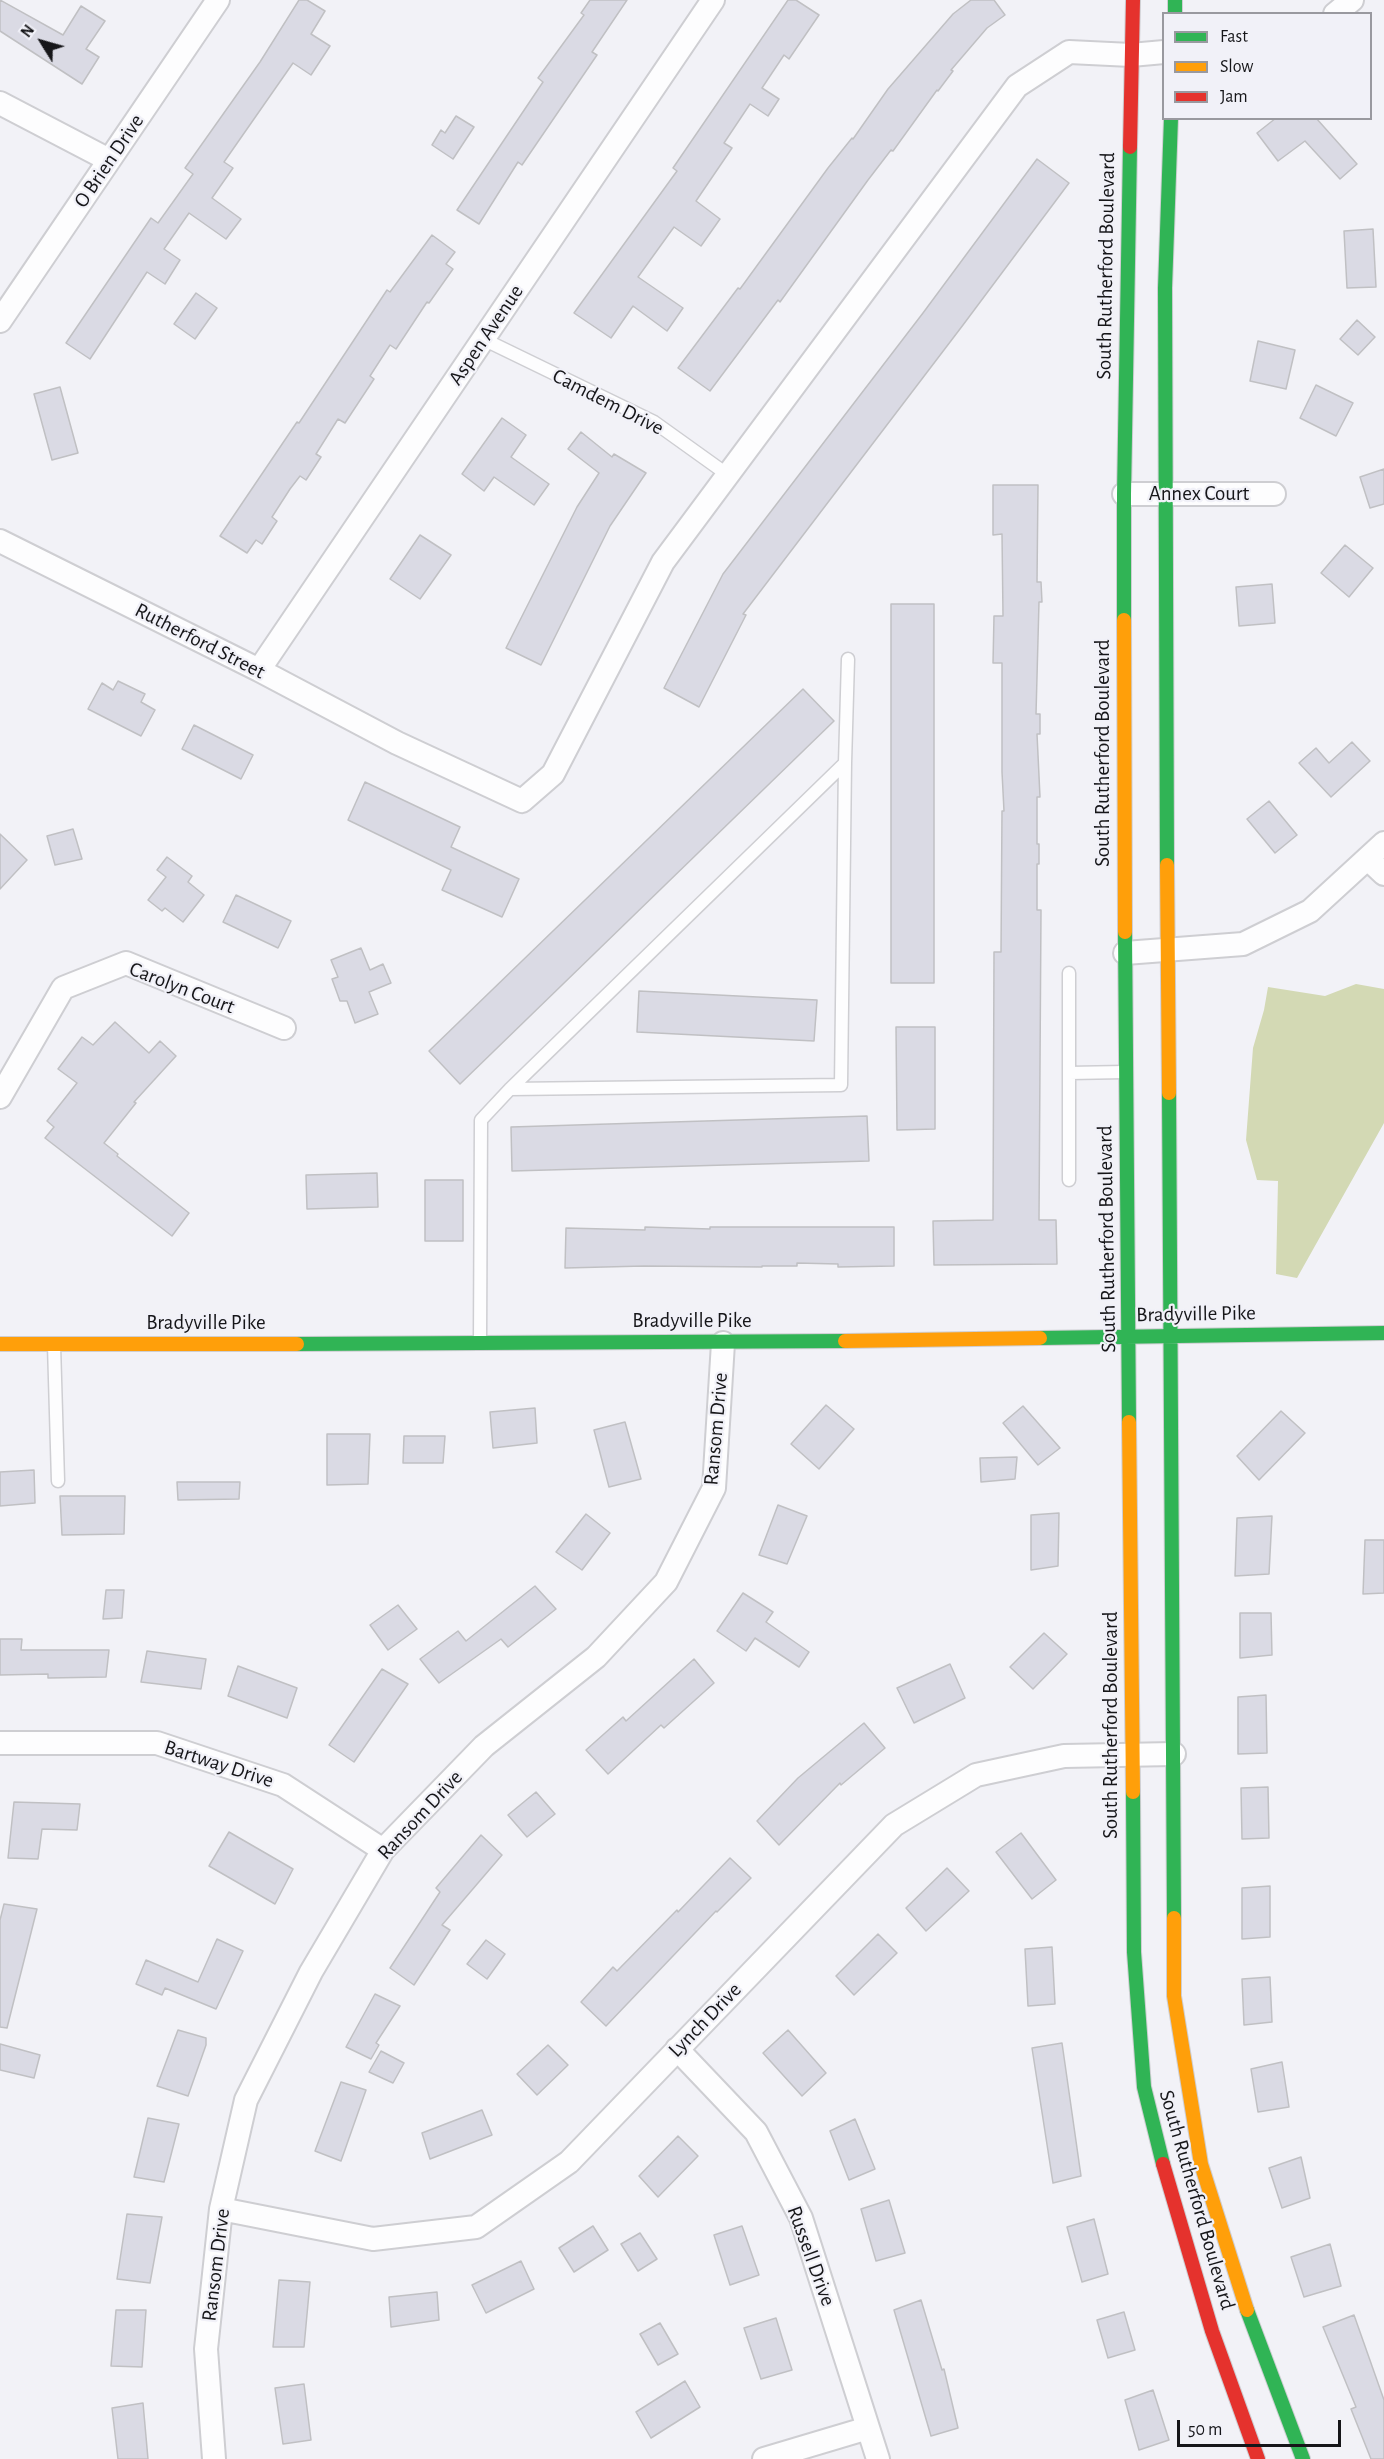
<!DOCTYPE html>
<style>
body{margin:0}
#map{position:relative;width:1384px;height:2459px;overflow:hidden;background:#f2f2f7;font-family:"Alegreya Sans",sans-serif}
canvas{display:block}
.legend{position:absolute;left:1162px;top:12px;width:210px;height:108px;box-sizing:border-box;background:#f1f1f8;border:2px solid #99999f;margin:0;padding:8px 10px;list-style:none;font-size:18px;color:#161619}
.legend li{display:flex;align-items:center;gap:12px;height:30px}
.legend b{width:30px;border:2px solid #99999f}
.north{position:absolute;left:12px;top:12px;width:60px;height:60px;-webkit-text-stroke:4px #f1f1f8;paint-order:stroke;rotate:307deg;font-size:16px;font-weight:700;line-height:24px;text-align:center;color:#161619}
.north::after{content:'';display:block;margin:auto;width:21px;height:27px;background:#161619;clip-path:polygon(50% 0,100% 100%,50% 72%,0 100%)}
.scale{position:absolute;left:1177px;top:2420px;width:164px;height:27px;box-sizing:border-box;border:3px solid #161619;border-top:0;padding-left:8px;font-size:18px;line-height:21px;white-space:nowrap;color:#161619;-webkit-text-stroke:4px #f1f1f8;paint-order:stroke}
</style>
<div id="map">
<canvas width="1384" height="2459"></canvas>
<ul class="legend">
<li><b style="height:8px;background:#30b455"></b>Fast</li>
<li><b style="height:8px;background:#ff9f0a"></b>Slow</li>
<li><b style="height:8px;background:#e5322d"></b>Jam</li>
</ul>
<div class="north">N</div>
<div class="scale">50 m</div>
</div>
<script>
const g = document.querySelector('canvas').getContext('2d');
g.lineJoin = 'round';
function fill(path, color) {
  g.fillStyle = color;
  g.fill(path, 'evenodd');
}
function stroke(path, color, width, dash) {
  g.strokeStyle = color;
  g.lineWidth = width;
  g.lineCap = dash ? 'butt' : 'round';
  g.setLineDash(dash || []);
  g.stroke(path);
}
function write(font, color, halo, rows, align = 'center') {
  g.font = font + ' "Alegreya Sans",sans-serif';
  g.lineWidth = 4.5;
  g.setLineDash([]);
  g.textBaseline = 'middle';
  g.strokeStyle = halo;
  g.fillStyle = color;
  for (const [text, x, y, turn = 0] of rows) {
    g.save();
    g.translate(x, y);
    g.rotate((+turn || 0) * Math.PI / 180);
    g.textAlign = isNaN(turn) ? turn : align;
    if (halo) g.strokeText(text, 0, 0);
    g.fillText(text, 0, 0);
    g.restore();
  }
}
fill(new Path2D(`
 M1356 984 1384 989V1123L1297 1278 1276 1274 1278 1181 1257 1180 1246 1140 1253 1048 1264 1010 1268 987 1325 996Z`), '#d3d9b4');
const building = new Path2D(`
 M0 0 63 35 81 6 105 21 86 49 99 57 82 84 0 31Z
 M299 0H307L325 11 311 34 330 46 311 75 293 63 224 162 233 168 212 198 241 219 226 239 189 213 164 249 180 260 165 284 147 272 90 359 66 343 151 218 158 223 193 174 185 168 260 62Z
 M590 0H627L592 52 597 55 522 165 518 162 479 224 457 210 543 82 538 78 584 15 581 13Z
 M788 0H796L819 15 789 59 784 55 762 88 779 99 768 116 750 104 724 143 732 148 696 201 720 219 701 246 674 227 638 277 683 308 667 331 633 306 611 338 574 313 677 171 673 168Z
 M971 0H994L1005 15 987 28 951 70 953 71 938 91 937 90 893 151 891 150 868 180 780 302 778 300 710 391 678 368 738 288 740 289 828 168 852 138 853 139 888 89 953 14Z
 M456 116 474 127 453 159 432 145 441 130 445 133Z
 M1276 118H1316L1357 164 1340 179 1305 141 1278 161 1257 133Z
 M1037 159 1069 183 963 325 743 614 746 615 699 707 664 688 723 574 923 313Z
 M1373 229 1376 287 1347 288 1344 231Z
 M432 235 455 252 446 264 453 269 429 303 427 302 396 349 390 345 370 376 374 379 345 423 338 419 316 454 321 457 306 480 300 476 290 489 272 517 277 521 262 544 256 540 247 553 220 536 297 422 299 423 387 290 390 292Z
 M196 293 217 308 195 339 174 324Z
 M1357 320 1375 337 1358 355 1340 339Z
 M1258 341 1295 350 1286 389 1250 381Z
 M1316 385 1353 403 1336 436 1300 418Z
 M60 387 78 453 52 460 34 394Z
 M502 418 526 435 511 457 549 484 534 505 494 477 484 491 462 474Z
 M581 432 612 457 614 454 646 473 610 526 541 665 506 648 577 507 599 473 568 449Z
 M1384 469V504L1370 508 1360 477Z
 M993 485H1038L1037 582H1041L1042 602H1039L1036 714H1040V734H1037L1040 797H1037V844H1039V864H1037V910H1041L1039 1220H1056L1057 1264 934 1265 933 1221 993 1220 994 952H1001L1002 811H1004L1002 772V663H993L994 616H1003L1002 534 993 535Z
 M420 535 451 555 420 599 390 579Z
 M1345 545 1373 568 1349 597 1321 573Z
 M1272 584 1275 623 1239 626 1236 587Z
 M891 604H934V983H891Z
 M118 681 145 694 141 702 155 710 141 736 88 709 102 683 113 690Z
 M803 689 834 721 460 1084 429 1051Z
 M194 725 253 755 241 779 182 749Z
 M1352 742 1370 761 1331 797 1299 763 1316 748 1329 763Z
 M365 782 460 827 451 847 519 879 502 917 442 890 451 870 348 820Z
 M1269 801 1297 835 1275 853 1247 819Z
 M73 829 82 859 55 865 47 836Z
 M0 834 27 860 0 889Z
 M167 857 192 876 188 882 204 895 183 922 165 908 162 911 148 900 166 877 157 870Z
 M236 895 291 921 278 948 223 922Z
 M361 948 370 970 383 964 391 983 369 992 378 1014 355 1023 347 1001H340L332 979 338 977 331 960Z
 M639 991 817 1000 814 1041 637 1032Z
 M115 1022 149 1053 160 1041 176 1056 134 1102 136 1103 104 1143 118 1154 117 1156 189 1213 172 1236 45 1138 54 1127 47 1121 77 1083 58 1069 82 1037 93 1045Z
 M896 1027H935V1129L897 1130Z
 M867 1116 869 1161 512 1171 511 1127Z
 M377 1173 378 1207 307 1209 306 1175Z
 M425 1180H463V1241H425Z
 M645 1227 710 1229V1227H894V1266L838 1267V1264L797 1263V1266H762V1267L644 1266 565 1268 566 1228 645 1230Z
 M826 1405 854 1429 819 1469 791 1444Z
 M1023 1406 1060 1448 1038 1465 1003 1423Z
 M535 1408 537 1443 493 1448 490 1412Z
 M1281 1411 1305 1433 1259 1480 1237 1456Z
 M625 1422 641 1479 609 1487 594 1430Z
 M327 1434H370L368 1484 327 1485Z
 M404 1436H445L443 1463H403Z
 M1017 1457 1015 1479 981 1482 980 1458Z
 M34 1470 35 1503 0 1506V1472Z
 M177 1482H240L239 1499 178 1500Z
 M60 1496H125L124 1534 62 1535Z
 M778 1505 807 1516 787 1564 759 1555Z
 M1059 1513 1058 1566 1031 1570V1515Z
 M586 1514 610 1533 582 1570 556 1552Z
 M1272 1516 1269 1574 1235 1576 1237 1518Z
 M1365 1540H1384V1593L1363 1594Z
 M535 1586 556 1609 508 1647 501 1639 439 1683 420 1659 458 1631 466 1641Z
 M106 1590H124L122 1618 103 1619Z
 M743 1593 773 1612 766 1622 809 1652 799 1667 755 1638 746 1651 717 1631Z
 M398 1605 417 1629 388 1650 370 1625Z
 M1240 1613H1271L1272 1655 1240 1658Z
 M1044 1633 1067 1654 1033 1689 1010 1667Z
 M0 1639H22L21 1650H109L106 1677 48 1678V1674L0 1675Z
 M147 1651 206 1659 201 1689 141 1682Z
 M694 1659 714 1683 664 1728 661 1725 608 1774 586 1750 623 1717 626 1721Z
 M950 1664 965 1698 914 1723 897 1688Z
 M238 1666 297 1688 287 1718 228 1696Z
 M382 1669 408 1684 354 1762 329 1745Z
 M1266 1695 1267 1753 1238 1754V1697Z
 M864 1723 885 1748 841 1785 840 1783 779 1845 757 1821 798 1778Z
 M1268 1787 1269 1838 1242 1839 1241 1788Z
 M536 1792 555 1814 527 1837 508 1815Z
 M14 1802 80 1804 77 1830 42 1829 38 1859 8 1858Z
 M229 1832 293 1869 275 1904 209 1866Z
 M1021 1833 1056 1880 1032 1899 996 1852Z
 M481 1835 502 1855 442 1925 450 1930 414 1985 390 1968 440 1892 436 1888Z
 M730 1858 751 1878 717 1912 716 1911 606 2026 581 2002 613 1967 617 1971 677 1910 678 1912Z
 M947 1868 969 1891 926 1931 906 1908Z
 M1270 1886V1937L1242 1939V1888Z
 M4 1904 37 1909 7 2028 0 2027V1920Z
 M878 1934 897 1953 854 1995 836 1976Z
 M217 1939 243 1951 216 2009 165 1988 162 1995 136 1984 146 1960 198 1982Z
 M486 1940 505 1954 487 1979 467 1964Z
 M1052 1947 1055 2004 1028 2006 1025 1949Z
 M1270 1977 1272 2022 1244 2025 1242 1979Z
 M375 1994 400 2006 376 2043 379 2045 371 2059 346 2047Z
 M178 2030 206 2038V2045L188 2096 157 2086Z
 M788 2030 826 2073 802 2096 763 2053Z
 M1062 2043 1081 2176 1053 2183 1032 2048Z
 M0 2044 40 2055 34 2078 0 2070Z
 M548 2045 568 2065 537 2095 517 2074Z
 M381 2051 404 2063 393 2083 369 2072Z
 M1282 2062 1289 2107 1258 2112 1251 2069Z
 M341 2082 366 2090 341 2161 315 2151Z
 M482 2110 492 2135 430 2159 422 2133Z
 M148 2118 179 2124 164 2182 134 2177Z
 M855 2119 875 2169 849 2180 830 2131Z
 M678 2136 698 2156 658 2197 639 2176Z
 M1301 2157 1310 2198 1282 2208 1269 2168Z
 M889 2200 905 2253 876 2261 861 2209Z
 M127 2214 162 2217 150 2283 117 2279Z
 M1094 2219 1108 2274 1082 2282 1067 2227Z
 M593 2226 608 2250 574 2272 559 2248Z
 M742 2226 759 2275 730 2285 714 2235Z
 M640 2233 657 2259 638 2271 621 2244Z
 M1330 2244 1341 2286 1304 2297 1291 2257Z
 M521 2261 534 2289 486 2313 472 2285Z
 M279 2280 310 2282 304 2347H273Z
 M437 2292 439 2320 391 2327 389 2297Z
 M921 2300 942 2370 944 2369 958 2428 931 2436 894 2310Z
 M116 2310H146L142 2367 111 2366Z
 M1124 2312 1135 2350 1108 2358 1097 2320Z
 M1354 2315 1384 2400V2459H1371L1351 2409 1356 2407 1323 2327Z
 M776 2318 792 2370 761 2379 744 2328Z
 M660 2323 678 2354 658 2365 640 2334Z
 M685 2381 700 2407 651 2438 636 2412Z
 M304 2384 311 2440 283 2444 275 2388Z
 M1153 2390 1169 2440 1139 2450 1125 2400Z
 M143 2403 148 2459H118L112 2408Z`);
fill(building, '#dadae4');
stroke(building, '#c0c0c3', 1.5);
const lane = new Path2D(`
 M483 339 654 422 728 475
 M845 763 848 659
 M1069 1073 1125 1072
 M1069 1180V973
 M480 1342 481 1120 510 1089 845 763 841 1085 510 1089
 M54 1345 58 1481`);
const street = new Path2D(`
 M1335 14 1352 0
 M0 103 109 160
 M0 321 218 0
 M1124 494H1274
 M0 541 259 670 397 743 522 801 553 774 663 562 1017 86 1069 52 1131 55 1164 52
 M259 670 713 0
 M1368 859 1384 874
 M1125 953 1243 944 1310 911 1384 843
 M0 1097 63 988 126 963 284 1028
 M0 1743H157L283 1785 383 1850
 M677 2049 756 2132 801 2218 878 2459
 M221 2209 373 2239 476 2227 569 2162 894 1825 976 1775 1064 1756 1174 1754
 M214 2459 206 2349 221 2209 246 2100 311 1972 383 1850 484 1746 596 1657 666 1582 714 1488 723 1343
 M764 2459 868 2428`);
const fast = new Path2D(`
 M1175 0V14
 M1124 620V494L1130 147
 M1167 865 1165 288 1171 118
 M1125 932 1129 1422
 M1169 1093 1174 1918
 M1040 1338 1384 1333
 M297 1344 845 1341
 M1133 1792 1134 1952 1144 2087 1163 2164
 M1247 2310 1303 2459`);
const slow = new Path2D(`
 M1124 620 1125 932
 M1167 865 1169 1093
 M845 1341 1040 1338
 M0 1344H297
 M1129 1422 1133 1792
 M1174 1918V1996L1201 2164 1247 2310`);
const jam = new Path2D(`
 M1130 147 1133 0
 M1163 2164 1212 2331 1258 2459`);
stroke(lane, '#ceced2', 15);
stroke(street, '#ceced2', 26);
stroke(fast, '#ceced2', 16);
stroke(slow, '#ceced2', 16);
stroke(jam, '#ceced2', 16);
stroke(lane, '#fdfdfe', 12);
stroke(street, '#fdfdfe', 22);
stroke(fast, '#30b455', 14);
stroke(slow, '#ff9f0a', 14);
stroke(jam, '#e5322d', 14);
write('21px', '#161619', '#f1f1f8', [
 ["O Brien Drive",109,161,-56],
 ["South Rutherford Boulevard",1106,266,-89],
 ["Aspen Avenue",486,335,-56],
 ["Camdem Drive",608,402,27],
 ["Annex Court",1199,494],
 ["Rutherford Street",200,641,27],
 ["South Rutherford Boulevard",1103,753,-90],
 ["Carolyn Court",182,988,21],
 ["South Rutherford Boulevard",1107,1239,-91],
 ["Bradyville Pike",1196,1314,-1],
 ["Bradyville Pike",692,1321],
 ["Bradyville Pike",206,1323],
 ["Ransom Drive",716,1429,-85],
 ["South Rutherford Boulevard",1111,1725,-90],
 ["Bartway Drive",219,1764,18],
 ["Ransom Drive",420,1815,-47],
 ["Lynch Drive",705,2020,-46],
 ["South Rutherford Boulevard",1197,2200,74],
 ["Russell Drive",811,2256,70],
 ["Ransom Drive",216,2265,-83]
]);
</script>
